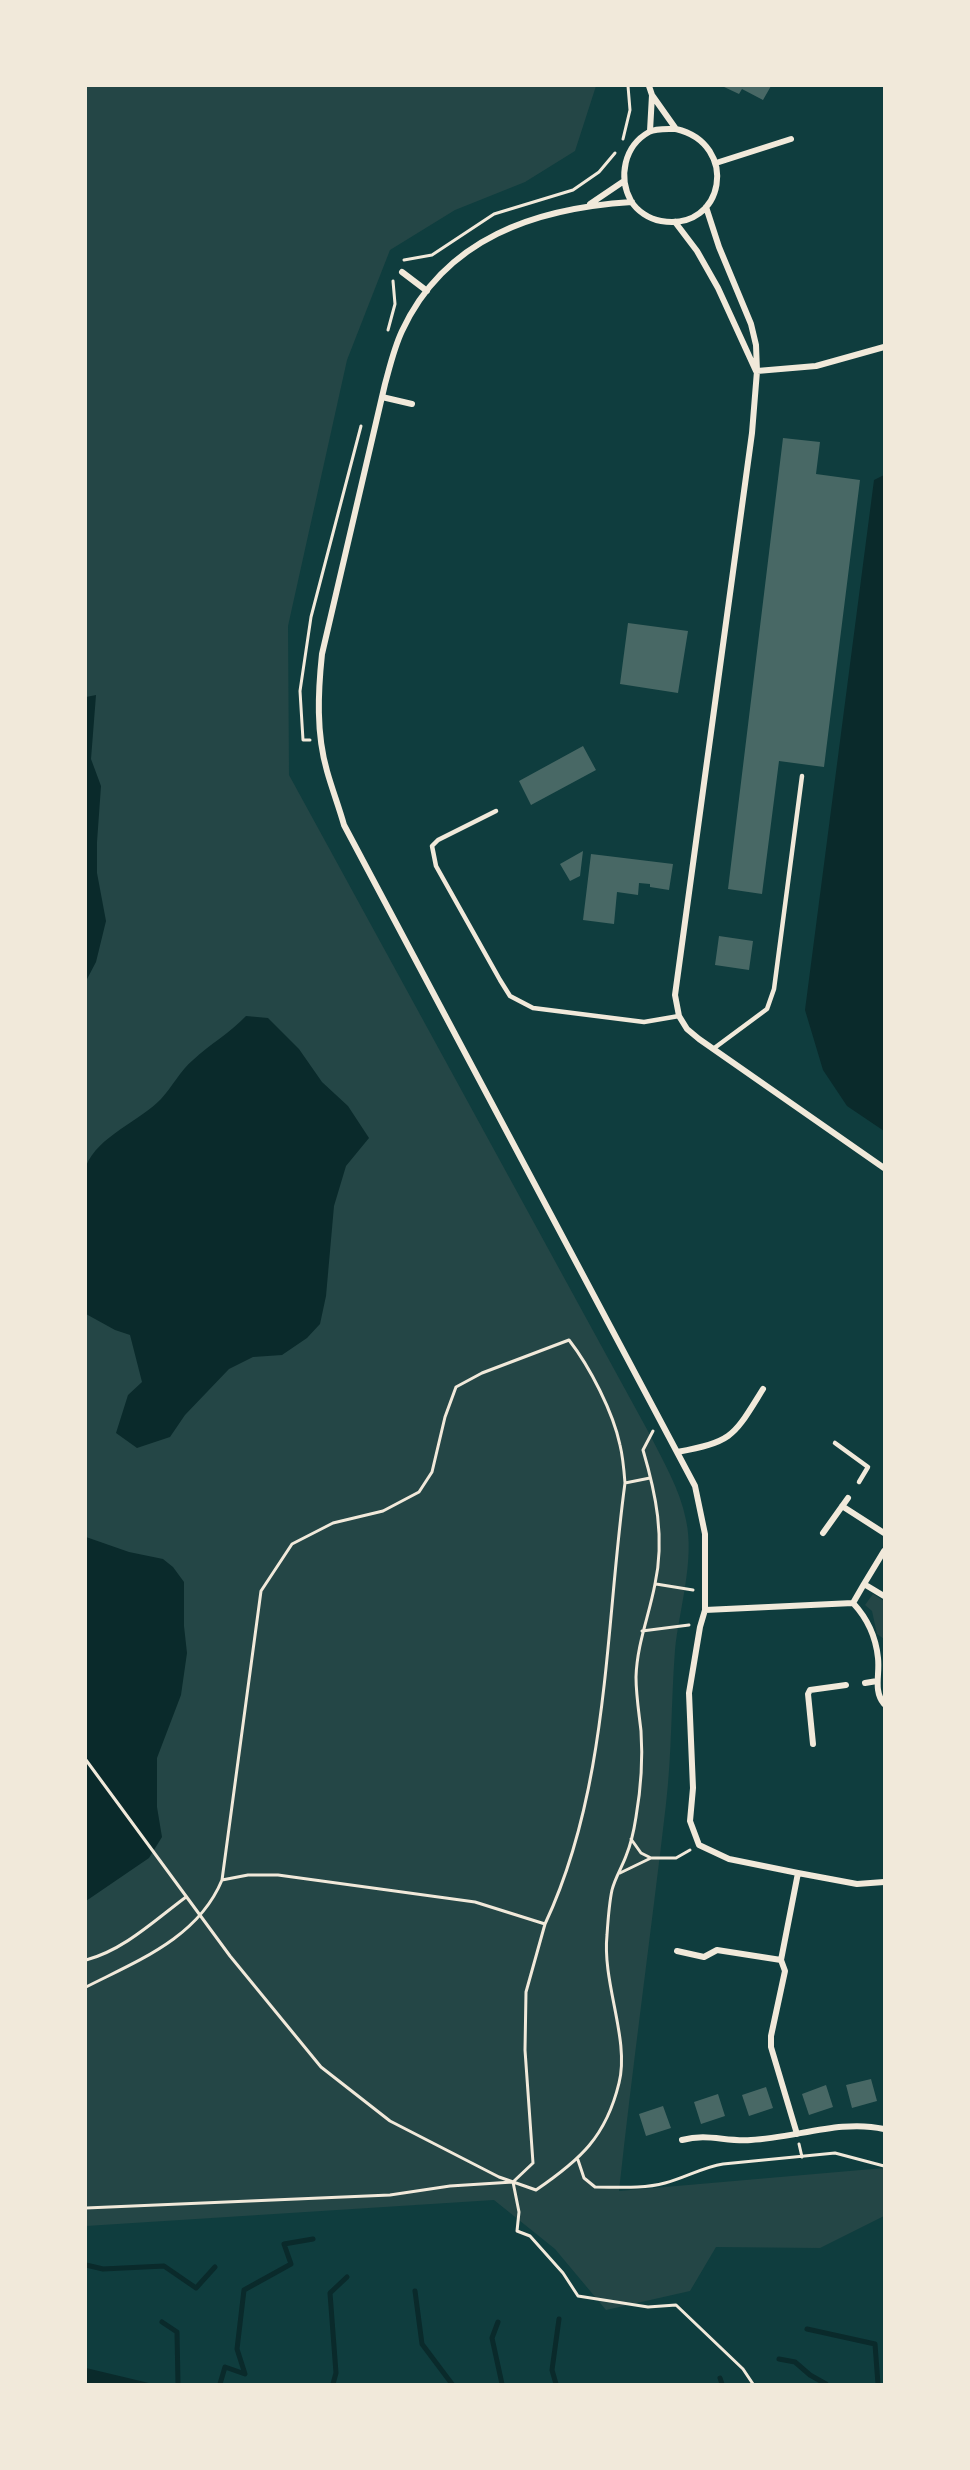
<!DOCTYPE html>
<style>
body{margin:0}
#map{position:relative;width:970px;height:2470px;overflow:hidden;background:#0f3d3e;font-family:"Libre Baskerville",serif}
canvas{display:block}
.frame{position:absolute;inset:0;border:87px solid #f1e9da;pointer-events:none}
</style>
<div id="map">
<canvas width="970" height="2470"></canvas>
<div class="frame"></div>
</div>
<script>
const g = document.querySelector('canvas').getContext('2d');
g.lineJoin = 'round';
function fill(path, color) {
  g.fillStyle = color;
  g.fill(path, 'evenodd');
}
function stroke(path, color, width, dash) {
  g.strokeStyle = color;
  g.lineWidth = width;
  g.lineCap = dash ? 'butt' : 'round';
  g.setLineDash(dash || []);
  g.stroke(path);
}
fill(new Path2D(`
 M86 86H596L575 151 525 182 455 210 390 250 347 360 288 626 289 775 649 1433C663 1461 680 1489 686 1520 695 1560 679 1610 675 1650 671 1702 672 1753 666 1804 651 1933 633 2062 619 2191L884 2168V2216L820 2248 716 2247 690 2291 606 2310 555 2249 494 2200 86 2226Z
 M873 1594 884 1601V1639L877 1634 872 1611 865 1605Z`), '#244646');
fill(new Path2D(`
 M884 475V1131L847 1106 823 1070 805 1010 874 480Z
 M96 695 91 759 101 786 97 842V873L106 921 96 962 86 981V697Z
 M246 1016 268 1018 299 1049 322 1082 348 1106 369 1138 346 1166 334 1206 326 1296 320 1324 307 1338 282 1355 253 1357 229 1369 185 1415 170 1437 137 1448 116 1433 128 1395 142 1382 130 1335 115 1330 86 1314V1166C98 1136 140 1121 161 1099 172 1087 180 1071 193 1060 210 1044 230 1033 246 1016Z
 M86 1537 129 1552 163 1559 173 1567 184 1582V1626L187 1653 181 1695 157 1758V1807L162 1837 149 1858 86 1901Z
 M86 2368 153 2384H86Z`), '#0a2a2b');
stroke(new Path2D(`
 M86 2265 103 2269 164 2266 196 2288 215 2267
 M415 2291 422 2344 452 2384
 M162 2322 177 2332 178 2384
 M498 2322 492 2338 502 2384
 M807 2329 875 2344 878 2384
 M779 2359 795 2362 810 2375 826 2384
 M720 2378 722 2384
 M220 2384 225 2367 245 2374 237 2349 244 2290 291 2264 284 2244 313 2239
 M333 2384 336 2373 330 2293 347 2277
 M556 2384 552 2370 559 2319`), '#0a2a2b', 5);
fill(new Path2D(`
 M722 86H771L763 100 742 89 739 94Z
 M783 438 820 442 816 474 860 480 824 767 779 761 762 894 728 889Z
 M628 623 688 631 678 693 620 684Z
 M583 746 596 770 531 805 519 781Z
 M583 851 580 876 570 881 560 864Z
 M591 854 673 864 669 890 650 887V884L639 883 638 895 617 892 614 924 583 920Z
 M719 936 753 941 749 970 715 965Z
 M871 2079 877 2101 852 2108 846 2085Z
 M826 2085 833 2107 809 2115 802 2094Z
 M766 2087 773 2108 749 2116 742 2095Z
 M718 2094 725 2116 701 2124 694 2102Z
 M663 2106 671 2128 646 2136 639 2114Z`), '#486865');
stroke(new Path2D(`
 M623 139 630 110 628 86
 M404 260 432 255 494 214 573 190 599 172 615 153
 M388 330 395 304 393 281
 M310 740H303L300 691 311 617 361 426
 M625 1483 650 1478
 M656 1584 693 1590
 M642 1631 689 1625
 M86 1760 230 1956 321 2067 390 2121 499 2177 536 2190C580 2160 606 2137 619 2083 630 2040 602 1983 607 1935 608 1920 609 1904 612 1890 615 1878 622 1867 626 1856 631 1844 634 1830 636 1817 641 1788 643 1760 641 1731 639 1713 636 1695 636 1677 637 1644 649 1616 655 1584 665 1538 656 1494 643 1450L653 1431
 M631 1839 641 1853 651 1858
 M620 1873 651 1858H676L690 1850
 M222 1880 261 1591 292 1544 333 1523 383 1511 419 1492 432 1472 445 1417 456 1387 482 1373 569 1340C590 1367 613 1412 620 1445 623 1457 624 1470 625 1483 605 1629 609 1788 545 1924
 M86 1960C124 1950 155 1920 186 1897
 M86 1987C137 1961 198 1938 222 1880L248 1875H278L475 1902 545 1924 526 1992 525 2050 533 2163 513 2182 450 2186 390 2195 86 2208
 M799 2144 802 2157
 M578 2160 584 2178 595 2187C618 2187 643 2189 665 2183 685 2178 703 2167 723 2164L835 2153 884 2166
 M513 2182 519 2212 517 2231 530 2236 563 2273 578 2296 648 2307 676 2305 743 2369 753 2384`), '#f1e9da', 3);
stroke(new Path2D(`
 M496 811 438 840 432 846 436 866 500 980 510 996 533 1008 644 1022 679 1016
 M713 1049 767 1009 774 989 802 776
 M835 1443 868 1467 859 1482`), '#f1e9da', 4.5);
stroke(new Path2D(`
 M649 86 652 95 650 131
 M652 95 676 129
 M676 129C740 144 725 232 661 221 649 219 637 211 631 201 618 177 624 146 649 132 656 128 668 129 676 129Z
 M716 163 791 139
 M632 202C536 208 445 238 402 331 394 348 390 366 385 384L322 654C318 692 316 733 327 771 332 789 339 807 344 825L695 1486 705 1534V1610L700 1627 689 1693 693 1788 690 1821 699 1845 729 1859 798 1873 857 1884 884 1882
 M590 204 624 181
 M706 207 719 247 751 324 756 345 757 371 752 433 675 995 679 1016 687 1029 699 1039 884 1168
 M675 222 697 251 718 288 756 371
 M402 272 427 291
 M757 371 816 366 884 347
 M382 397 412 404
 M677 1452C734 1441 733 1437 763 1389
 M842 1506 884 1533
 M823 1533 848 1498
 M864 1584 884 1551
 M853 1603C867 1618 876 1638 878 1658 880 1675 873 1690 884 1704
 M705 1610 853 1603 864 1584 884 1596
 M865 1683 877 1681
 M813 1744 808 1694 810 1690 846 1685
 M677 1951 704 1957 717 1950 781 1960
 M797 2134 771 2047V2036L785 1971 781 1960 798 1873
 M682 2140C708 2133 725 2142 751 2140 795 2138 841 2119 884 2129`), '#f1e9da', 6);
</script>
